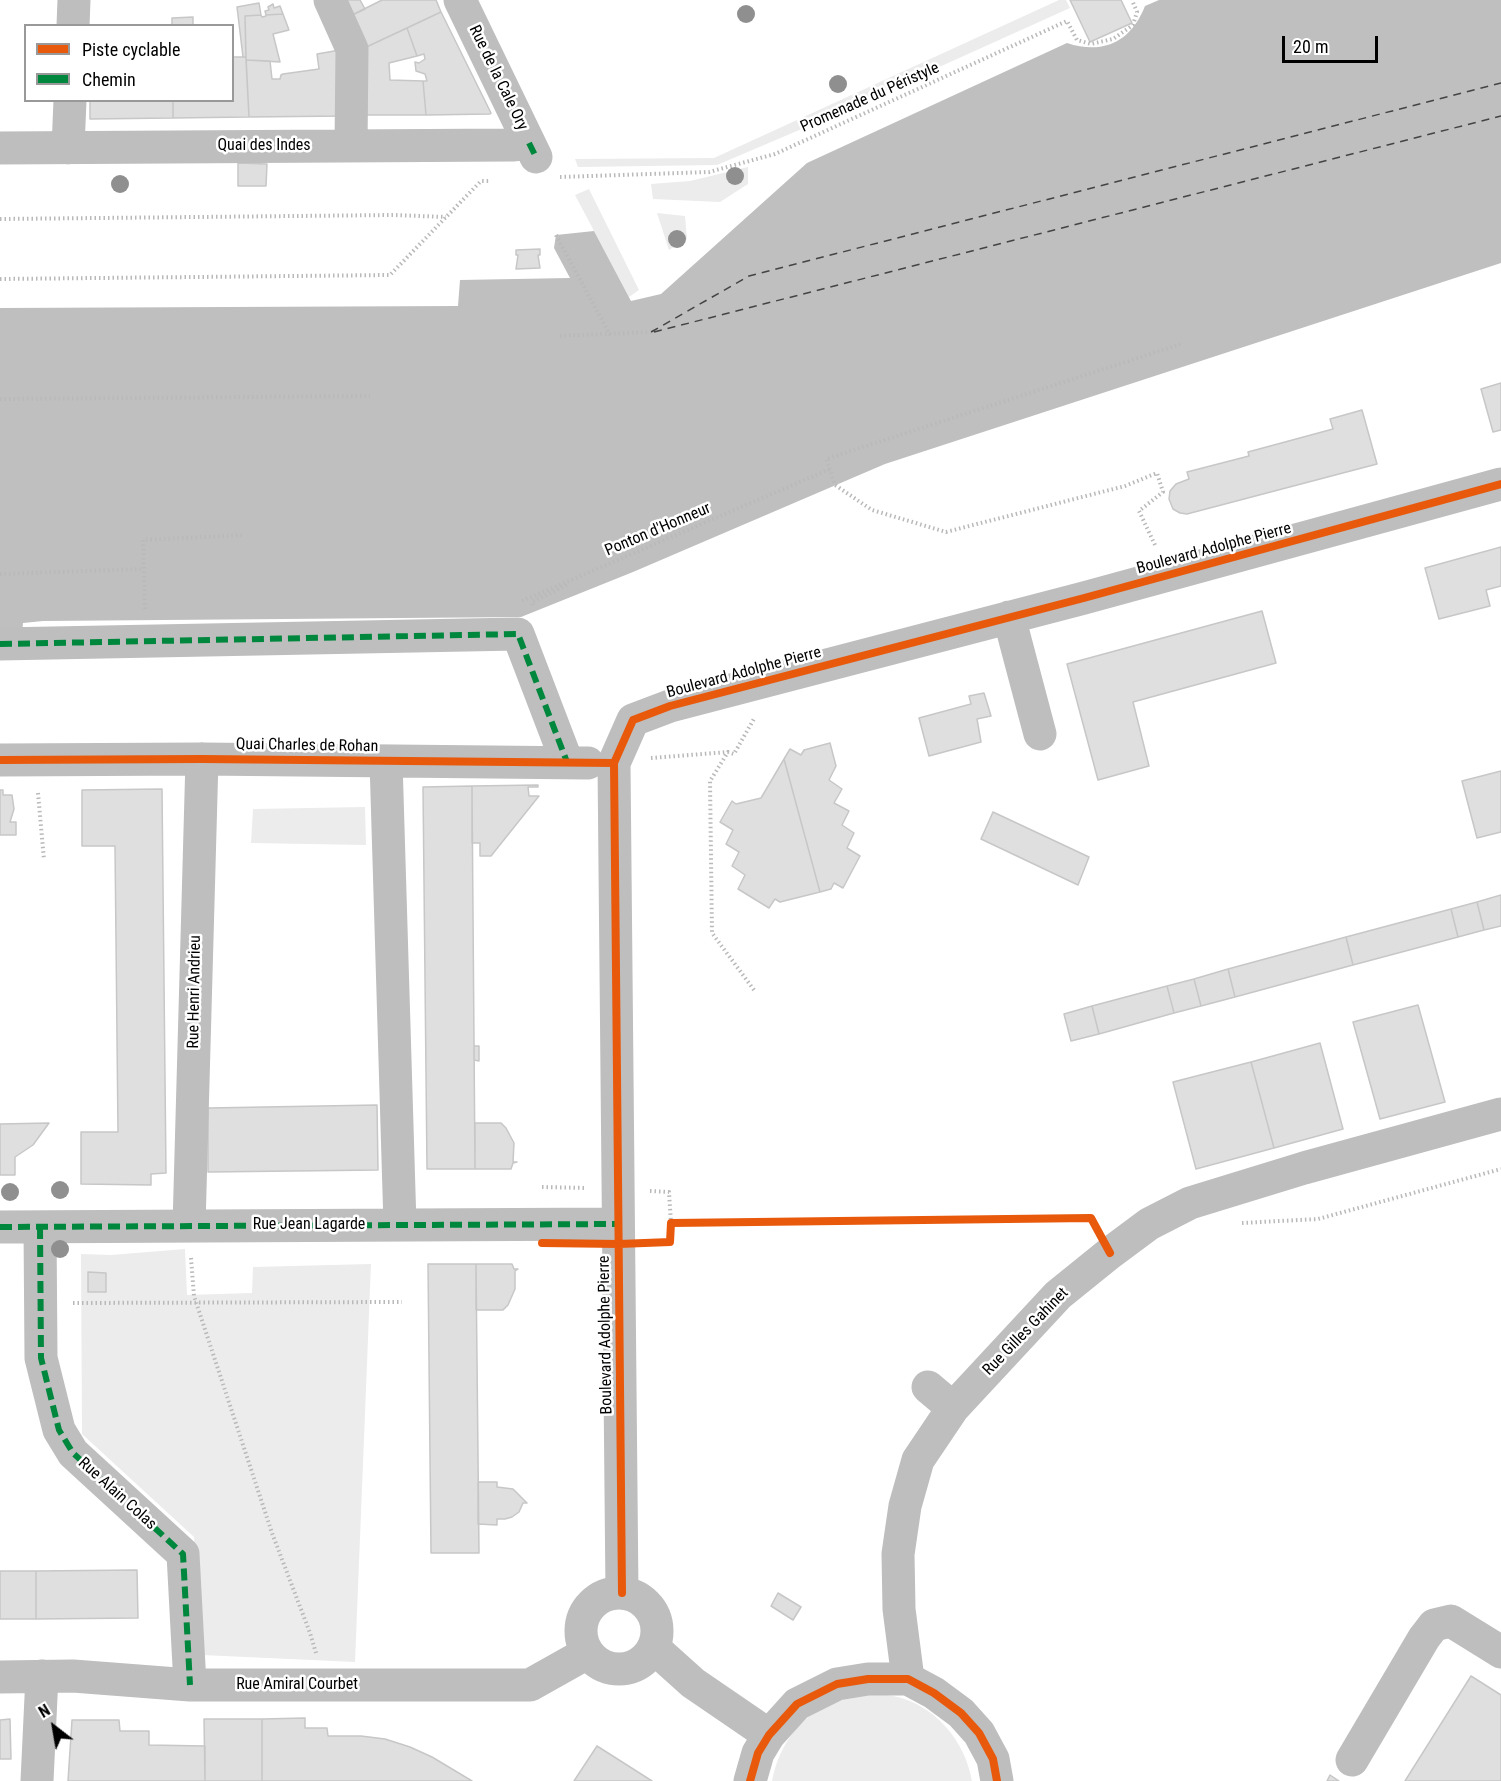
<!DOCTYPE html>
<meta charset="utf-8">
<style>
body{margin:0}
#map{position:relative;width:1501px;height:1781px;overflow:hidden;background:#fff;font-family:"Roboto Condensed",sans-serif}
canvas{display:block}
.legend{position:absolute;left:24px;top:24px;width:210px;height:78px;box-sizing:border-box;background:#fff;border:2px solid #999;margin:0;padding:8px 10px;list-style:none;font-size:18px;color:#000}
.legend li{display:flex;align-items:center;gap:12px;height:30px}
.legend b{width:30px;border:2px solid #999}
.north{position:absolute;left:24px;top:1697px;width:60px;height:60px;-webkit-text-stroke:4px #fff;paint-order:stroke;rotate:329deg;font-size:16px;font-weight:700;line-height:24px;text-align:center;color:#000}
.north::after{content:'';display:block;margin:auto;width:21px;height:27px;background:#000;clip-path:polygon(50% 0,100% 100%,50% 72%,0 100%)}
.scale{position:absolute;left:1282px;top:36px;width:96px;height:27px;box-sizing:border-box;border:3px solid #000;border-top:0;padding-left:8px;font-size:18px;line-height:21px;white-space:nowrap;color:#000;-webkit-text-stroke:4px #fff;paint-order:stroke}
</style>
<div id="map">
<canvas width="1501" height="1781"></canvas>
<ul class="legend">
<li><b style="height:8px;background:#e8590c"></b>Piste cyclable</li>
<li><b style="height:8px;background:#00873e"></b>Chemin</li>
</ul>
<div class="north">N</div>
<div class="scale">20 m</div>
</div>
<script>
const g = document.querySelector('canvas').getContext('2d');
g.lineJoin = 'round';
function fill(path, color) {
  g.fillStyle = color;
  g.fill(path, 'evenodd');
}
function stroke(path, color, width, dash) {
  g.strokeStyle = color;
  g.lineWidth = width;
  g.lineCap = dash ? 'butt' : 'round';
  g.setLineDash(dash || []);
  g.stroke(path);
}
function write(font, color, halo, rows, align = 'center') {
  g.font = font + ' "Roboto Condensed",sans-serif';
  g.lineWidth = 5;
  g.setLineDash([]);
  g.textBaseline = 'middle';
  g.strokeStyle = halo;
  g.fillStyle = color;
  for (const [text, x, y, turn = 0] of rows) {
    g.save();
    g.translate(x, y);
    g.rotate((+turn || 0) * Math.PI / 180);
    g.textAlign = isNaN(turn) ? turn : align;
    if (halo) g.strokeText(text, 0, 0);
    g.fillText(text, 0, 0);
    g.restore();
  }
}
fill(new Path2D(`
 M1059 0H1066L1070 8 804 128 717 165 578 167 575 159 714 158Z
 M748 167V184L720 202 653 199 651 184 690 181Z
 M589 189 639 290 629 297 575 195Z
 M657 213 685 216 687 239 669 250Z
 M365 807 366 845 251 843 253 809Z
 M185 1249 187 1295 252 1293 253 1267 371 1264 355 1662 202 1655 194 1537 82 1434 81 1254 111 1255Z
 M864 1695C874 1695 883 1694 893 1696 934 1704 965 1740 972 1781H772C779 1745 801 1713 837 1701 845 1698 855 1697 864 1695Z`), '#ececec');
fill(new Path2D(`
 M1159 0H1501V263L885 464 633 572 521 617 43 621 23 623 22 633 0 634V308L458 306 460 280 570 278 554 248 556 235 594 231 631 301 661 294 807 163 1067 43C1103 55 1131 42 1145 6Z`), '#bfbfbf');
stroke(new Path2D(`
 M651 332 749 276 1501 83
 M654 332 1501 116`), '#444', 1.5, [8, 6]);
const building = new Path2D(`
 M338 0H360L365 9 346 18Z
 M382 0H436L441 12 360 50 346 18Z
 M1070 0H1121L1132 23 1090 42Z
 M259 3 261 15 245 16 246 57H243L237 7Z
 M273 4 274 8 280 6 283 14 266 15 265 11 269 10 268 7Z
 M441 12 491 113 490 114 426 115 423 81H427L425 74 416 71 415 62 419 63 425 59 424 54 417 56 407 28Z
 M283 14 289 30 273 34 280 62 246 60 245 16 261 15 262 17 266 16V15Z
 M193 17V26H172V18Z
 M407 28 417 56 389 63 390 80 423 81 426 115H363L360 50Z
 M340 50 344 116 249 117 246 60 270 61 272 79H280L281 75 283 74 319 69 317 54Z
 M232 57H246L249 117 173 118V100H232Z
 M90 100H173V118L90 119Z
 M238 163 267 164 266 186H238Z
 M540 249V255H538L540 268 516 269 518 255H516V250Z
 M1501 383V430L1493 432 1481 389Z
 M1362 410 1377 464 1187 514 1180 513 1173 509 1169 499 1170 491 1176 484 1189 479 1187 472 1249 456 1248 452 1333 429 1330 419Z
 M1501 547V586L1486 590 1490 606 1439 619 1425 568Z
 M1262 611 1276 663 1133 702 1149 766 1098 780 1067 664Z
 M984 693 991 716 977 719 981 742 929 756 919 718 971 704 969 696Z
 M830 743 836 766 829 780 842 789 834 803 849 811 842 825 854 833 847 848 860 856 843 888 834 883 831 889 820 892 784 759 790 749 801 755 804 750Z
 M784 759 820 892 780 902 775 899 769 908 738 889 745 875 732 866 739 852 726 844 733 830 720 822 732 801 736 804 761 798Z
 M1501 771V832L1477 838 1462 781Z
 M538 785V787H528L529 796H539L491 856H480V843H472V786Z
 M472 786 475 1169H427L423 787Z
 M162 789 166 1173 151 1174V1185L81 1184V1132H118L115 846H82V790Z
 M0 790H3V795H12L14 809 10 822H16V835H0Z
 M993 812 1089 857 1078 885 981 839Z
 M1501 895V926L1484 930 1477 902Z
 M1477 902 1484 930 1458 937 1451 909Z
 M1451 909 1458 937 1353 965 1346 937Z
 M1346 937 1353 965 1235 997 1228 969Z
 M1228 969 1235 997 1201 1006 1194 979Z
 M1194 979 1201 1006 1174 1013 1167 986Z
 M1167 986 1174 1013 1099 1034 1092 1006Z
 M1418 1005 1445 1102 1380 1119 1353 1022Z
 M1092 1006 1099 1034 1071 1041 1064 1014Z
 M1320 1043 1343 1129 1274 1148 1251 1062Z
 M474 1046H479V1061L474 1060Z
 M1251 1062 1274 1148 1196 1169 1173 1082Z
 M377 1105 378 1170 208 1172V1108Z
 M49 1123 33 1145 15 1157V1175H0V1124Z
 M475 1123H501L506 1128 514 1143 513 1162H517L513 1163 511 1169H475Z
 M428 1264H476L479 1553H431Z
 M476 1264H512L514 1269H518L515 1271V1289L508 1305 503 1310H476Z
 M88 1272 106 1273V1292H88Z
 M478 1482H497V1487L513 1489 527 1503H523L519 1512 512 1517 505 1519H497V1525L478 1524Z
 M137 1570 138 1618 36 1619V1571Z
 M0 1571H36V1619H0Z
 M778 1593 801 1607 793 1620 771 1606Z
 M1471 1676 1501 1695V1781H1405Z
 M305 1718V1728H327L328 1736H361L385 1739 410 1747 432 1757 472 1781H262V1719Z
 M10 1719 11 1759H0V1720Z
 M204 1719H262V1781H205Z
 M72 1720H119L120 1731H149V1745L205 1746V1781H68Z
 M597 1746 652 1781H574Z
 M1330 1775 1339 1781H1327Z`);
fill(building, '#dfdfdf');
stroke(building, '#c7c7c7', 1.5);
stroke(new Path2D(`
 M560 177 709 172 775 154 1067 21 1077 40 1091 44 1113 39 1133 25 1137 12 1132 0
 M0 219 393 215 446 217
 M556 235 610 335
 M0 279 390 275 481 181H490
 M560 336 651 332
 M0 399 370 396
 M1155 545 1139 511 1163 492 1157 473 1125 486 946 532 872 510 835 485 826 459 1181 344
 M0 574 144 569
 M522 601 830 469
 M533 605 532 602 567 585
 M145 609 143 540 244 535
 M651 758 728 752
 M38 793 44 860
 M754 990 712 933 710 781 728 752 734 754 755 717
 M542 1187 586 1188
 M650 1191 669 1192 671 1223
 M1242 1223 1318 1219 1501 1169
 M191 1258 194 1296 272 1533 310 1633 316 1653
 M73 1303 402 1302`), '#b9b9b9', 4, [1.5, 3]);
stroke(new Path2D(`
 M330 0 352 49 351 146
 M460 0 536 157
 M73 26 74 0
 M0 148 512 145 529 143
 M68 148 70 100
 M1009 617 1040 734
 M0 644 518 634 567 762
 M0 760 202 759 588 763
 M386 761 400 1225
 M189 1226 202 759
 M0 1227 618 1224
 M40 1227 41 1358 59 1430 73 1453 183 1554 190 1685
 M928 1387 953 1408
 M581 1631a38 38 0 1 1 76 0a38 38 0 1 1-76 0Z
 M622 1593 614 763 633 720 670 706 1084 598 1501 484
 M654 1648 693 1683 769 1735
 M0 1677 73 1676 190 1685H530L587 1653
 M908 1679 899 1609 898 1554 905 1506 918 1460 953 1408 1058 1295 1110 1253 1149 1224 1190 1203 1304 1168 1501 1114
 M1352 1760 1424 1638 1434 1625 1451 1621 1501 1652
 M37 1781 42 1676
 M750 1781 758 1753 769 1735 797 1704 837 1684 868 1679H908L934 1693 961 1713 979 1733 993 1759 997 1781`), '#bebebe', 33);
stroke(new Path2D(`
 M529 143 536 157
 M0 644 518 634 567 762
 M0 1227 618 1224
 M40 1227 41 1358 59 1430 73 1453 183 1554 190 1685`), '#00873e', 6, [12, 6]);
stroke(new Path2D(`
 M0 760 202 759 614 763
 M542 1243 619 1244 670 1242 671 1223 1091 1218 1110 1253
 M622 1593 614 763 633 720 670 706 1084 598 1501 484
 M750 1781 758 1753 769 1735 797 1704 837 1684 868 1679H908L934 1693 961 1713 979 1733 993 1759 997 1781`), '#e8590c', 8);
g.fillStyle = '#8f8f8f';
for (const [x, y] of [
 [746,14],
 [838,84],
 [735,176],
 [120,184],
 [677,239],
 [60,1190],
 [10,1192],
 [60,1249]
]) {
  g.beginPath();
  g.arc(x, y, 9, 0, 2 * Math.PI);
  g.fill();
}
write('16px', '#000', '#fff', [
 ["Rue de la Cale Ory",498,78,64],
 ["Promenade du Péristyle",870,98,-24],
 ["Quai des Indes",264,146],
 ["Ponton d'Honneur",658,530,-23],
 ["Boulevard Adolphe Pierre",1214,549,-15],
 ["Boulevard Adolphe Pierre",744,673,-15],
 ["Quai Charles de Rohan",307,746,1],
 ["Rue Henri Andrieu",195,992,-89],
 ["Rue Jean Lagarde",309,1225],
 ["Rue Gilles Gahinet",1026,1332,-46],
 ["Boulevard Adolphe Pierre",606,1335,-91],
 ["Rue Alain Colas",117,1494,42],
 ["Rue Amiral Courbet",297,1685]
]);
</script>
